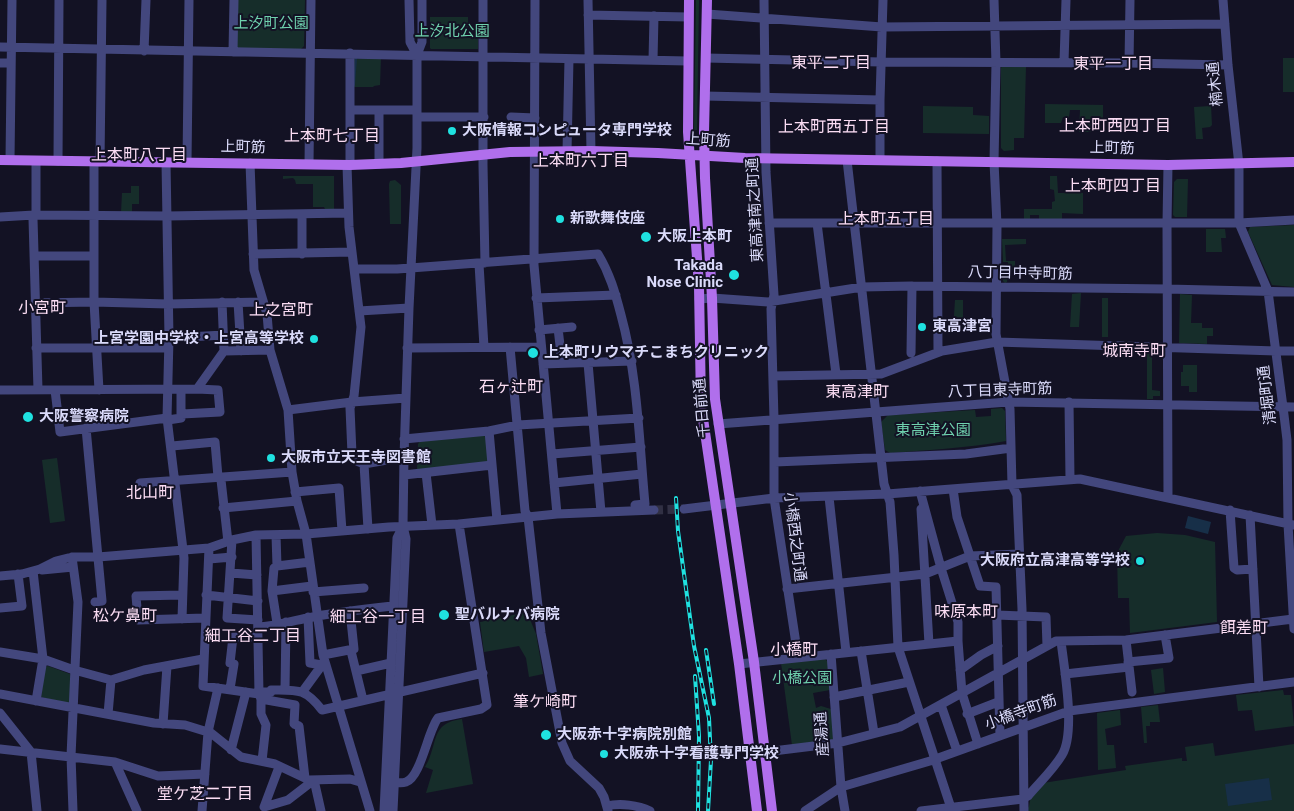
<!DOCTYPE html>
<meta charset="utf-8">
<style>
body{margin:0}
canvas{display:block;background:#131224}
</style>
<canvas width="1294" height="811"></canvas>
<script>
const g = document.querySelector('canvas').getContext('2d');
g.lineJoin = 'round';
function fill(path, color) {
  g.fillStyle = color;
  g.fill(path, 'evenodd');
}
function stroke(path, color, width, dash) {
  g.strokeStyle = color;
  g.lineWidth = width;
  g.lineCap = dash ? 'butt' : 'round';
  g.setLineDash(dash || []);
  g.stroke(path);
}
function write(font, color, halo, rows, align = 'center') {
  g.font = font + ' Roboto,"Noto Sans JP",sans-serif';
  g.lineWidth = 4;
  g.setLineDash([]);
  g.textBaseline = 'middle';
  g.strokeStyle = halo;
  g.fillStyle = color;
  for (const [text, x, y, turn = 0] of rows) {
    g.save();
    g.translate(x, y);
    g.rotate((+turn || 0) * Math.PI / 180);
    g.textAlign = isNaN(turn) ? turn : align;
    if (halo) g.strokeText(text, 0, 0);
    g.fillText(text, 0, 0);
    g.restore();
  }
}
fill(new Path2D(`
 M237 0H305L304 46 301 49H239L236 46Z
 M696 0H699L697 130H694Z
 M430 17H468V34H478V49H431L430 48Z
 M381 57 380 85 374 86 373 87H354V59Z
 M1283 58H1294V92H1283Z
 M1002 66H1026L1024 138H1014V150L1004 151 1001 148V68Z
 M1045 104 1103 105V123H1095V132H1079L1080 110H1070L1069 117H1063L1061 123H1045Z
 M923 106 973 107V115L989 116V134L923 133Z
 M1211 106 1212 125 1210 127 1202 128 1203 139H1196L1194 107Z
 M283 176H334V209H325L324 207H313V184H296L295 180 293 178 283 179Z
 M1050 176H1057L1058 193H1083V214L1062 213V219H1039V215H1030V219L1024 220V209H1052V202L1055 201 1054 190 1050 189Z
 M1177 179H1188L1187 217H1175L1173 215 1174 182Z
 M395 180 401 185V224H390L389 184 390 181Z
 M131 186H139V204H132V213H121L122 193H131Z
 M1294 225V287L1272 285 1248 232 1250 227Z
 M1225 229 1226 238H1221L1222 252H1206V229Z
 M1002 239H1026V244L1005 245 1006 261H1015V272L1008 273 1007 282 1005 283 1003 281V268L1008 267V262H1003Z
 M1081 293 1079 327H1070L1072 294Z
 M1180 294 1192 295 1191 323H1202V328H1213V336H1207V344L1179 343Z
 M1102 298H1108V337H1102Z
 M955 300H963V322L965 323 966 329 953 331Z
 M1147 351H1152V390L1160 391V396H1153V399H1147Z
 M1183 365H1197V392H1189V386H1181V372H1183Z
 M1002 408 1005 411 1006 441C967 448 929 450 890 453L885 450 881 422 888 415 975 410 976 417 991 416V409Z
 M482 434 487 438 489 461 485 463 420 471 417 469 418 444 420 441Z
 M57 458 65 521 50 523 42 460Z
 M1157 533 1185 535 1215 542 1217 622 1130 633 1129 598H1118L1117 553 1126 536Z
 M527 612 536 634 543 674 529 677 526 658 519 646 484 652 480 622Z
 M825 659 828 662 830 690 813 693 816 708 821 706 834 710 835 733 832 742 828 735H819L820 742 792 745 781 663Z
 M48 666 70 674 72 677 70 702 68 704 41 697 45 667Z
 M1163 668 1165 692 1154 694 1151 670Z
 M1283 690 1284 695H1291L1294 726 1255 731 1252 710 1238 711 1236 695Z
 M1158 705 1160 722H1150V726H1146L1147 743H1144L1141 707Z
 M1120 710 1121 725 1105 729 1107 745H1114L1116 768 1098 770 1097 713Z
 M462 719 473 784 426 793 433 770 425 767C439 744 429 723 462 719Z
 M1213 743 1215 756 1294 744V811H1026L1029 806 1031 796 1043 783 1126 770 1125 766 1182 758V761H1187L1185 747Z`), '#162d2a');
fill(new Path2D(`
 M1188 516 1211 522 1208 534 1185 528Z
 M1269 778 1272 800 1228 806 1225 784Z`), '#172f48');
stroke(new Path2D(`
 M354 85 356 58`), '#172f48', 2);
stroke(new Path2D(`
 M654 510 684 509`), '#313044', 9, [9, 4.5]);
stroke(new Path2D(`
 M409 0 410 42 417 55
 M483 0V165L485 263
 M535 0 534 265 557 514
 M588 0 591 151
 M764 0 766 172 774 295 771 309 774 419V498L798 657
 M994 0 996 63 994 162 997 225 996 334 1010 409 1012 485 1017 495 1022 609 1024 811
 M1223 0 1228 65 1239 165V223L1268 291 1284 415 1287 440 1288 524 1294 629
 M707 14 882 27 1225 24
 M588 15 688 17
 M0 47 688 61
 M144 51 146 0
 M233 52 234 0
 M706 58 881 62 1129 63 1228 65
 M653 60 654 16
 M1064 62 1066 0
 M0 63H11
 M1129 63 1130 0
 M705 96 880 100
 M350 110H417
 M417 117H484
 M511 117 535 118
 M567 152 569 59
 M10 160 12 0
 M847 160 884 484 890 502 894 555 898 647 952 811
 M880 160V100L883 0
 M36 161V211L33 219 38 390
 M58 161 59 0
 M937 161 938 352
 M94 162V302L99 390
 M100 162 102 0
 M166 162 169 338 167 418 184 558 182 619
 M187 162 189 0
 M250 163 254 270 267 314 270 350 288 410 292 472 297 501 306 534 323 655 370 811
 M309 164 311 0
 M379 164V110
 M347 165 349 227 361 327 354 396 350 408 352 454 357 461 364 464 404 457
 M350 165V53
 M302 214V254
 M0 217 34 215 167 216 348 213
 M769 223H1239L1294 220
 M817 223 836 374
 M253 254 352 252
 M34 256H94
 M479 264 484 347
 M354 269H397L598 254C610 274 615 292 621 315 638 377 639 441 645 504L635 505
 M536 298 616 295
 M699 299 712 298 768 302 862 287 912 286 1167 289 1294 292
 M222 302 224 351
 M238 302 241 351
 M35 303 94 302 168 304 262 302
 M359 311 409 308
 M558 328 562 363
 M539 330 572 327
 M169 338 224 335
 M510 347 525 511 528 517 541 633 562 743 570 761 599 788 604 797 608 811
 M36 348H168
 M407 348 541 347
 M911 353 912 286
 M588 363 601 512
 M543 364 632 361
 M773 376 881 374 942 351 997 342 1276 351H1294
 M0 390 197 389 224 351 270 350
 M55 390 60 432 167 418
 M1069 402 1070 479
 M288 410 352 402 406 398
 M182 414 220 412 218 390 197 389
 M168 420 181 418V390
 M718 424 1008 402 1294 407
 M86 428 102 601 95 602
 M489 431 497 520
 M404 439 489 431 518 425 639 418
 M172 446 215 442 218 477 221 480 228 542
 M552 454 641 447
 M775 462 966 454 1011 448
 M364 464 368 529
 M426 473 432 525
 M404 475 492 465
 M140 483 292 472
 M554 483 642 474
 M953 489 957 517 980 586 996 587 1000 736
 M920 491 941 568 958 622V641L962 693 978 744
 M295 492 339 488 342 531
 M829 497 846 652
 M1168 497 1167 223 1168 165
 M223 508 297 501
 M684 509 774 498 887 494 1080 479 1294 525
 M921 509 929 644
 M1230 510 1234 568 1237 570 1253 569
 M1250 515 1259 687
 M256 535 259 694 261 699V714L266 725 262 761
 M276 535 277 566 274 568 272 591 277 623
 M232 540 227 618 258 620
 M209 548 203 686 259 694
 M72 557 78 602 71 756 73 811
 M209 559 232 557
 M277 566 310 562
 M42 570 73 567
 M33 571 43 659 36 701
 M231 573 257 575
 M0 576 22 574 40 569 56 561 72 557H98L209 548 232 540 256 535 306 534 389 527 459 524 557 514 654 510
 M787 589 925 574 970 556 1020 554
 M272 591 312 586
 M313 592 364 588
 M182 595 136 596 138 620 205 618
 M206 595 258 601
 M0 608 22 606 18 574
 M997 615 1046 617 1047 646
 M308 617 310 663 322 665
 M258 627C275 626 291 621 308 618 336 612 365 609 393 606
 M1126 640 1132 692
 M351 651 363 700
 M861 651 874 733
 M0 652 43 659 74 670 111 680 144 670 203 659
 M831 654 841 787 845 811
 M323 655 354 649 350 611
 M1128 662 1169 658 1165 635
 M739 664 958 641
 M960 670 981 655 998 646
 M356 671 391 663
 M1065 674 1129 667
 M230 689 234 664 230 663 233 637H258
 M285 690 286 622
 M303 691 322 665H325
 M259 692H271V690C298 690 305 688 322 710L483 673
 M0 694 154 723 185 725 211 733 241 757 275 764 309 780 350 779 360 782
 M834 697 909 682
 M261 699 295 705 294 724 299 726 305 778
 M941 705 957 751
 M0 713 31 752 37 811
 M108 714 111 680
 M967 714 998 702
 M163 724 167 666
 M0 749 115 762 158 776 205 774
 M231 750 246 692
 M765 752 838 743 900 727 1056 641 1126 640 1293 619
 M115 762 137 811
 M279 767 264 807 288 800 314 780 321 811
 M394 782C398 783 403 783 406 782 421 777 428 730 438 718L481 709 487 705 459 524
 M607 806C620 803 638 805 650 811
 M202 811 208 732 218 688
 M384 811 397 538 403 526
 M393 811 406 539 403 526 404 457 409 308 417 148V55L422 42V0
 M805 811 841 787 930 761 1069 711 1294 682
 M921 811 1023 799 1028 796C1039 783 1053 770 1062 755 1076 732 1064 668 1061 641`), '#43477d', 9);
stroke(new Path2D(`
 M689 0 688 132 699 286 701 405 739 664 757 811
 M707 0 704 132 705 178 712 298 715 399 754 662 772 811
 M0 160 350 165 401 163 510 152 591 151 658 153 745 158 1168 165 1294 162`), '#b06fec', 10);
const rail = new Path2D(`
 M676 498 678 531 694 646 709 718 711 760 708 811
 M706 650 714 704
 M695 676 699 736 698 811`);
stroke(rail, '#1fe1e0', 4);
stroke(rail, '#131224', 2, [5.5]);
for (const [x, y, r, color] of [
 [452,131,5,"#1fe1e0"],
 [560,219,5,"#1fe1e0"],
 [646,237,6,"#1fe1e0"],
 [734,275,6,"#1fe1e0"],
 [922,327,5,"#1fe1e0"],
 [314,339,5,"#1fe1e0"],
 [533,353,6,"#1fe1e0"],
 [28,417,6,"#1fe1e0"],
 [271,458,5,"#1fe1e0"],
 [1140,561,5,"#1fe1e0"],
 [444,615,6,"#1fe1e0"],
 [546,735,6,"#1fe1e0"],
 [604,754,5,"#1fe1e0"]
]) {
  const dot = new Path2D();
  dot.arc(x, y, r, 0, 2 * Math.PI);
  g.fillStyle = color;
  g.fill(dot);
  stroke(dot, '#131224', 2);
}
write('15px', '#6fd1ae', '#131224', [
 ["上汐町公園",271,24],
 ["上汐北公園",452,32],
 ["東高津公園",933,431],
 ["小橋公園",802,679]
]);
write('15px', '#dadafa', '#131224', [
 ["楠木通",1216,84,-96],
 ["上町筋",708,141,4],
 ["上町筋",243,148,1],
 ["上町筋",1112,149,1],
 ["東高津南之町通",756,210,-93],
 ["八丁目中寺町筋",1020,274,1],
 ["八丁目東寺町筋",1000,391,-2],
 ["清堀町通",1268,395,-97],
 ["千日前通",703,408,-95],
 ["小橋西之町通",794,537,83],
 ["小橋寺町筋",1021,713,-20],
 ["産湯通",823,734,-94]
]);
write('bold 15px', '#dadafa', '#131224', [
 ["大阪情報コンピュータ専門学校",462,131],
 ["新歌舞伎座",570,219],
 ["大阪上本町",657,237],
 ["Takada",723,266,"right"],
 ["Nose Clinic",723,283,"right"],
 ["東高津宮",932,327],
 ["上宮学園中学校・上宮高等学校",304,339,"right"],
 ["上本町リウマチこまちクリニック",544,353],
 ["大阪警察病院",39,417],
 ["大阪市立天王寺図書館",281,458],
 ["大阪府立高津高等学校",1130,561,"right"],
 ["聖バルナバ病院",455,615],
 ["大阪赤十字病院別館",557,735],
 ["大阪赤十字看護専門学校",614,754]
], 'left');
write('16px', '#fadcf3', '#131224', [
 ["東平二丁目",831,64],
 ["東平一丁目",1113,65],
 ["上本町西四丁目",1115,127],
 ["上本町西五丁目",834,128],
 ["上本町七丁目",332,137],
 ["上本町八丁目",139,156],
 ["上本町六丁目",581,162],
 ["上本町四丁目",1113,187],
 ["上本町五丁目",886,220],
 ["小宮町",42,309],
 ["上之宮町",281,311],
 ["城南寺町",1134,352],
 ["石ヶ辻町",511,388],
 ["東高津町",857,393],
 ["北山町",150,494],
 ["味原本町",966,613],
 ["松ケ鼻町",125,617],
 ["細工谷一丁目",378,618],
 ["餌差町",1244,629],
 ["細工谷二丁目",253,637],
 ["小橋町",794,651],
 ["筆ケ崎町",545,703],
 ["堂ケ芝二丁目",205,795]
]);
</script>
